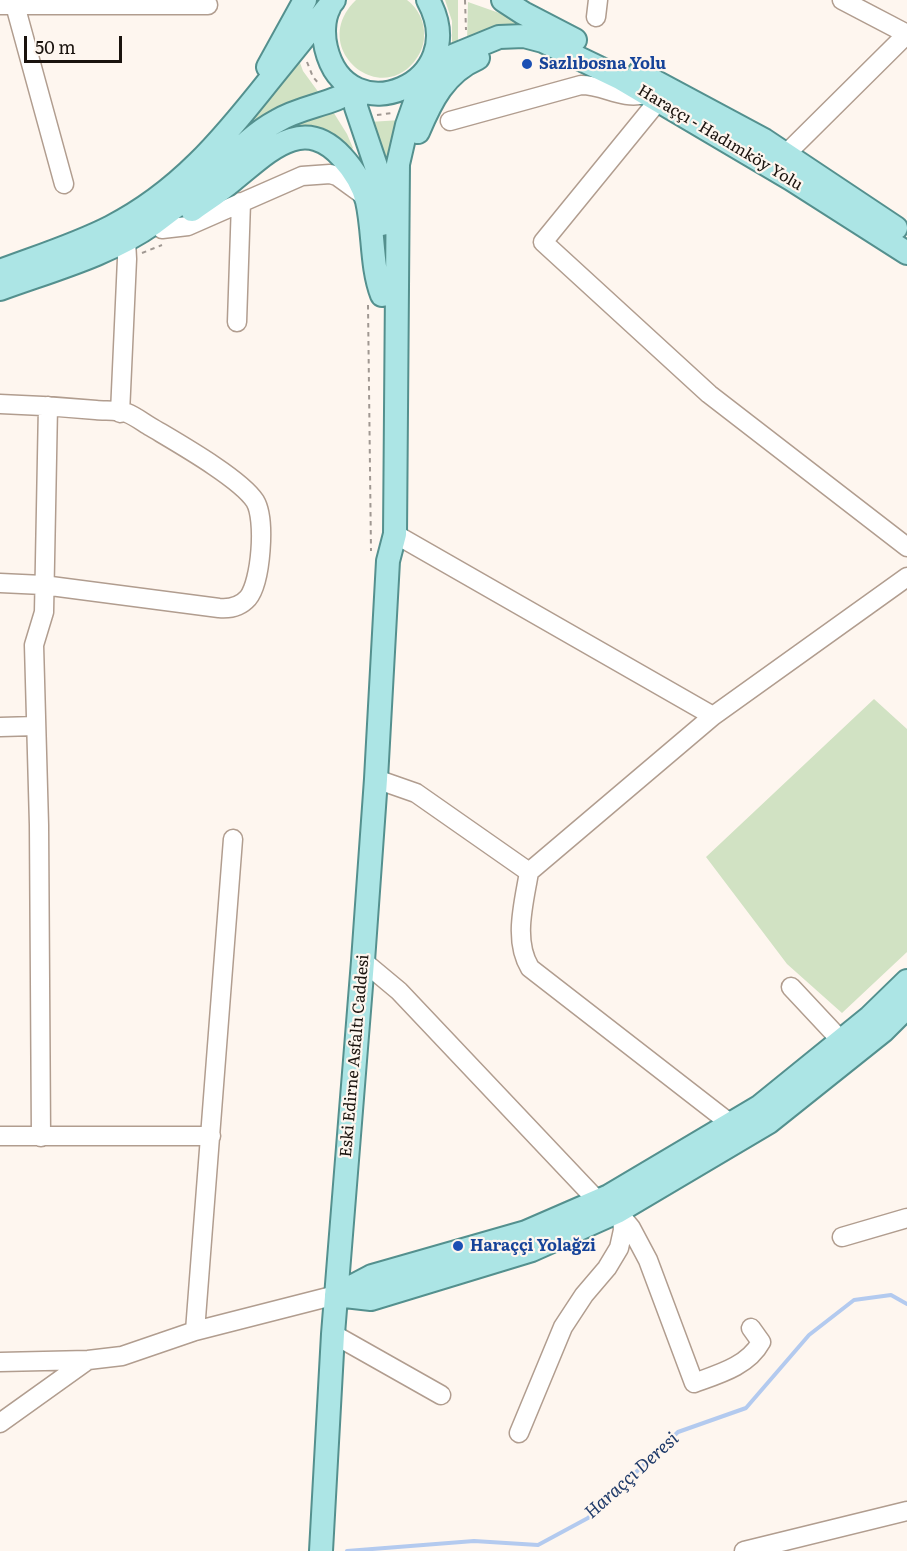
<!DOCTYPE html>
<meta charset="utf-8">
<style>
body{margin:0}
#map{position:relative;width:907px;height:1551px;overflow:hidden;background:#fef6ef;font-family:Literata,serif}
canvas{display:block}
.scale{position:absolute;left:24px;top:36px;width:98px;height:27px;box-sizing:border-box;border:3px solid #1a130e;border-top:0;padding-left:8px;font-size:18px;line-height:21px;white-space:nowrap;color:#1a130e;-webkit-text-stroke:4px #fef6ef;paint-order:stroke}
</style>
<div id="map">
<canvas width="907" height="1551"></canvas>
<div class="scale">50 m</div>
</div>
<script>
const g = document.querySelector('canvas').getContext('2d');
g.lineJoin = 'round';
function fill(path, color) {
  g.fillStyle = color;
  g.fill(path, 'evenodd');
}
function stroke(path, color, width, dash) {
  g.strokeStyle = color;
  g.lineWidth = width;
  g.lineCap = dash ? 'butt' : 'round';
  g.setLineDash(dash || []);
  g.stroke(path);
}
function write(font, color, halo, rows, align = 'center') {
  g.font = font + ' Literata,serif';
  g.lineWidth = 4.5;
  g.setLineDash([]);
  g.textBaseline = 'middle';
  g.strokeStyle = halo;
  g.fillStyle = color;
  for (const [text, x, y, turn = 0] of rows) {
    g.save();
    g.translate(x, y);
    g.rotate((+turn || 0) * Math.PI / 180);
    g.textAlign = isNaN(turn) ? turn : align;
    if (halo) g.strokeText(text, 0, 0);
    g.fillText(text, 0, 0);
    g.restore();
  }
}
fill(new Path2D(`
 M356 0H407C418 8 425 22 424 36 424 46 420 54 414 62 377 107 308 46 356 0Z
 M445 0H458V46L452 49V21Z
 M468 2 539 27 467 41Z
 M299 60 303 71 322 97 247 134 241 127Z
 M332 110 347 134 353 148 347 154 330 138 270 133Z
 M401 120 389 173 369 122Z
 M874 699 907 729V952L842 1013 787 964 706 857Z`), '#d1e2c3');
stroke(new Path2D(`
 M347 1551 474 1541 538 1545 588 1518 678 1432 746 1408 809 1335 854 1300 891 1295 907 1304`), '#b3caef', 4);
const minor = new Path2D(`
 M842 0 907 34
 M0 5H208
 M15 5 64 184
 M596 17 598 0
 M658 101 543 242 709 394 907 547
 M450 121 581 85C605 85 621 100 645 94
 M786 154 907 34
 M162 229 188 226 302 176 330 174 337 176 366 197
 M237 322 241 202
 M0 404C32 405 64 407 96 410 105 411 118 410 127 413 135 416 144 423 151 427 176 442 240 478 255 501 266 519 261 582 248 598 240 607 230 609 219 608L43 585 0 583
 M120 413 127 259 126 240
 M395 534 713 716
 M0 727 36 726
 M376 779 416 793 529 872 713 716 907 577
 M529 872C524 903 513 940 530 968L740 1131
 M363 961 399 991 611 1215 622 1217 631 1228 648 1260 694 1383C719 1374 748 1366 761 1342L751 1328
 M791 987 849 1049
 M0 1136H211
 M41 1137 39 825 34 645 44 612 48 406
 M842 1237 907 1218
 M195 1331 233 839
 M333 1334 441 1395
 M0 1362 88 1360 122 1356 195 1331 336 1295
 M0 1423 88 1360
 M519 1433 563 1327 584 1295 607 1268 619 1248 623 1230 622 1217
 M744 1551 907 1511`);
const major = new Path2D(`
 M503 0 523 13 575 40
 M329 8C323 19 323 36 326 48 347 136 474 84 428 0
 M268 67 305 0
 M426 71 455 55 499 37 524 36 543 41 620 78 791 179 907 253
 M639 73 764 140 896 228
 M356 89V107L379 175 382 224
 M418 132C431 101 445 72 478 58
 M192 210C206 200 220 191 233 180 266 154 302 113 342 157 353 169 363 185 367 201 374 231 371 267 382 295
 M0 271C37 257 76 245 111 227 179 192 222 140 268 82 290 55 312 27 334 0
 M0 289C52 270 109 255 154 223 170 211 186 199 201 186 226 164 247 137 277 121 302 106 331 105 356 89
 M336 1295 372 1276 526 1232 609 1196 759 1107 870 1017 907 981
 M336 1295 371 1299 532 1250 617 1212 769 1122 883 1031 907 1007
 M321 1551 333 1334 363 961 376 779 388 561 395 534 398 164 407 125 426 71`);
stroke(minor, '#b19d8f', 21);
stroke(major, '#54908e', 26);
stroke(new Path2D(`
 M465 0 466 30
 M307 62 313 77 320 85
 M377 115 392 113
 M142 253 162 245
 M368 305 371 551`), '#a09892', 2, [4.5, 4.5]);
stroke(minor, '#fff', 18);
stroke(major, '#ace5e5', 22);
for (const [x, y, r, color] of [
 [527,64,6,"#1a4fb4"],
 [458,1246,6,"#1a4fb4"]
]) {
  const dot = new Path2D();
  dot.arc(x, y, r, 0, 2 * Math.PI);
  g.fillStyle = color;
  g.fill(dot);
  stroke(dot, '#fef6ef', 2);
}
write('bold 16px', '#164399', '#fef6ef', [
 ["Sazlıbosna Yolu",539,64],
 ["Haraççi Yolağzi",470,1246]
], 'left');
write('16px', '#1a130e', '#fef6ef', [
 ["Haraççı - Hadımköy Yolu",720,138,31],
 ["Eski Edirne Asfaltı Caddesi",355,1056,-85]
]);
write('italic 18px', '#203b6a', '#fef6ef', [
 ["Haraççı Deresi",632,1476,-42]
]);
</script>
